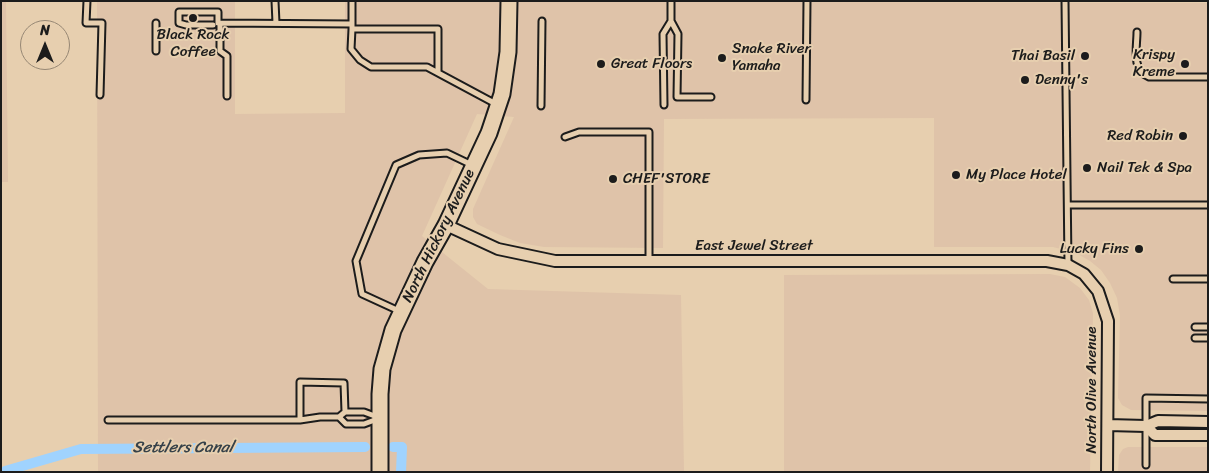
<!DOCTYPE html>
<style>
body{margin:0}
#map{position:relative;width:1209px;height:473px;overflow:hidden;background:#e7cfaf;font-family:Sriracha,sans-serif}
canvas{display:block}
.frame{position:absolute;inset:0;border:2px solid #1c1c1c;pointer-events:none}
.north{position:absolute;left:20px;top:20px;width:50px;height:50px;box-sizing:border-box;background:#e7cfaf;border:1px solid #968774;border-radius:50%;rotate:0deg;font-size:14px;font-weight:700;line-height:20px;text-align:center;color:#1c1c1c}
.north::after{content:'';display:block;margin:auto;width:18px;height:22px;background:#1c1c1c;clip-path:polygon(50% 0,100% 100%,50% 72%,0 100%)}
</style>
<div id="map">
<canvas width="1209" height="473"></canvas>
<div class="frame"></div>
<div class="north">N</div>
</div>
<script>
const g = document.querySelector('canvas').getContext('2d');
g.lineJoin = 'round';
function fill(path, color) {
  g.fillStyle = color;
  g.fill(path, 'evenodd');
}
function stroke(path, color, width, dash) {
  g.strokeStyle = color;
  g.lineWidth = width;
  g.lineCap = dash ? 'butt' : 'round';
  g.setLineDash(dash || []);
  g.stroke(path);
}
function write(font, color, halo, rows, align = 'center') {
  g.font = font + ' Sriracha,sans-serif';
  g.lineWidth = 4;
  g.setLineDash([]);
  g.textBaseline = 'middle';
  g.strokeStyle = halo;
  g.fillStyle = color;
  for (const [text, x, y, turn = 0] of rows) {
    g.save();
    g.translate(x, y);
    g.rotate((+turn || 0) * Math.PI / 180);
    g.textAlign = isNaN(turn) ? turn : align;
    if (halo) g.strokeText(text, 0, 0);
    g.fillText(text, 0, 0);
    g.restore();
  }
}
fill(new Path2D(`
 M1 1H6L8 182H1Z
 M97 1H235V114L345 113V1L1208 3V411L1131 410 1122 405 1118 398 1120 316 1117 298 1110 283 1101 270 1090 261 1076 253 1053 247H934V118L664 119 663 248 544 247 520 243 500 235 477 224 473 217V209L514 117 477 114 422 236 488 289 681 295 684 472H98Z
 M1050 274 1065 277 1080 288 1089 300 1093 313 1090 472H784V275Z
 M1128 447H1208V472H1118L1119 455 1123 449Z`), '#dfc3a9');
stroke(new Path2D(`
 M393 447H402L401 472
 M5 471 81 449 365 447`), '#a0d3fe', 10);
const lane = new Path2D(`
 M87 1 86 23H102L100 95
 M275 1 276 23
 M352 1V29H438V72
 M671 1V21L678 34 677 97H711
 M1065 1 1068 265
 M156 23V51
 M213 25H186L179 23V12H218V23
 M352 29 351 49 360 60 371 67H427L496 104
 M1137 32C1137 48 1131 70 1149 77H1208
 M227 96V56L220 51V23L352 24
 M806 100 807 1
 M664 105 663 34 671 21
 M541 106 542 21
 M565 137 579 132H649V261
 M1068 205H1208
 M1173 279H1208
 M399 311 362 294 356 261 396 165 419 155 447 153 472 165
 M1195 327H1208
 M1195 338H1208
 M345 412H364L380 418 364 424H346L339 417Z
 M108 420H300V382L344 383 345 412
 M300 420 320 417H339
 M1146 465V398L1208 399`);
const street = new Path2D(`
 M446 225 498 249 555 261H1047L1068 265 1084 274 1098 291 1108 321 1107 472
 M1108 425 1146 426 1158 421 1208 422
 M1146 426 1155 435H1208`);
const secondary = new Path2D(`
 M380 472V394L382 369 393 330 425 262 446 225 489 133 502 94 508 52 509 1`);
stroke(lane, '#1c1c1c', 9);
stroke(street, '#1c1c1c', 14);
stroke(secondary, '#1c1c1c', 19);
stroke(lane, '#e7cfaf', 5);
stroke(street, '#e7cfaf', 10);
stroke(secondary, '#e7cfaf', 15);
for (const [x, y, r, color] of [
 [193,18,5,"#1c1c1c"],
 [1085,56,5,"#1c1c1c"],
 [722,58,5,"#1c1c1c"],
 [601,64,5,"#1c1c1c"],
 [1185,64,5,"#1c1c1c"],
 [1025,80,5,"#1c1c1c"],
 [1183,136,5,"#1c1c1c"],
 [1087,168,5,"#1c1c1c"],
 [956,175,5,"#1c1c1c"],
 [613,179,5,"#1c1c1c"],
 [1139,249,5,"#1c1c1c"]
]) {
  const dot = new Path2D();
  dot.arc(x, y, r, 0, 2 * Math.PI);
  g.fillStyle = color;
  g.fill(dot);
  stroke(dot, '#e7cfaf', 2);
}
write('15px', '#1c1c1c', '#e7cfaf', [
 ["Black Rock",193,35,"center"],
 ["Coffee",193,52,"center"],
 ["Snake River",732,49],
 ["Yamaha",732,66],
 ["Krispy",1175,55,"right"],
 ["Kreme",1175,72,"right"],
 ["Thai Basil",1075,56,"right"],
 ["Great Floors",611,64],
 ["Denny's",1035,80],
 ["Red Robin",1173,136,"right"],
 ["Nail Tek & Spa",1097,168],
 ["My Place Hotel",966,175],
 ["CHEF'STORE",623,179],
 ["Lucky Fins",1129,249,"right"]
], 'left');
write('15px', '#1c1c1c', '#e7cfaf', [
 ["North Hickory Avenue",439,236,-64],
 ["East Jewel Street",754,246],
 ["North Olive Avenue",1092,390,-90]
]);
write('italic 16px', '#364149', '#e7cfaf', [
 ["Settlers Canal",183,448]
]);
</script>
